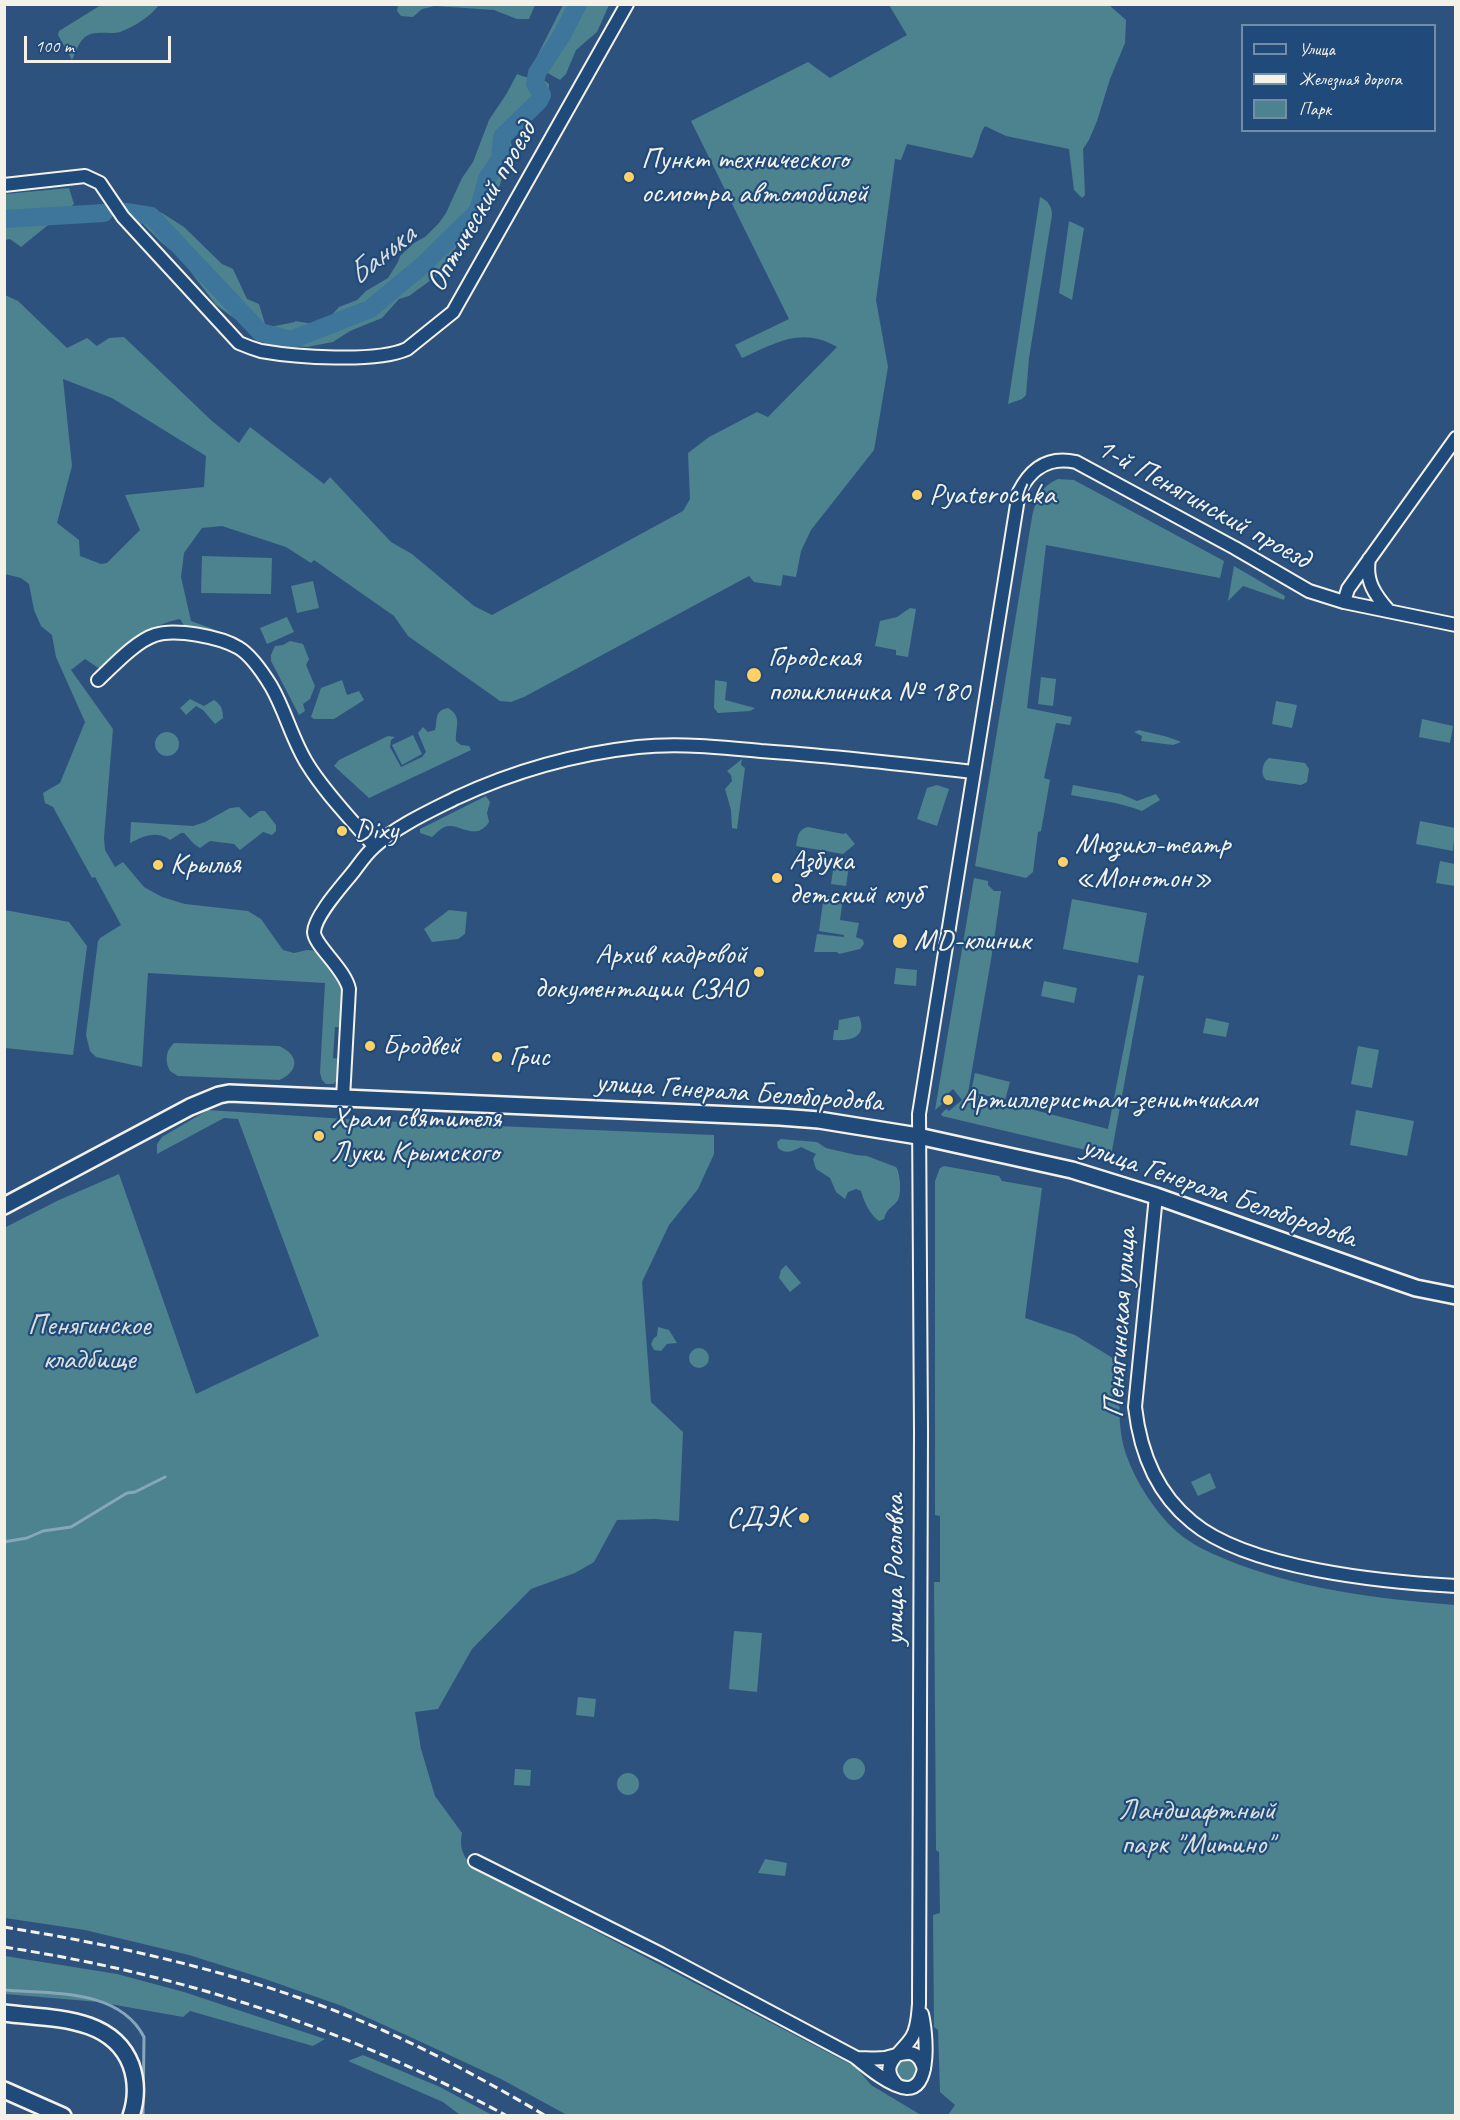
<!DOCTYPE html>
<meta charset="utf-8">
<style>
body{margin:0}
#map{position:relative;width:1460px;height:2120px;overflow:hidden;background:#2e527e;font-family:Caveat,sans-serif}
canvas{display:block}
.frame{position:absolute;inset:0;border:6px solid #f4f1e8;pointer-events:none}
.legend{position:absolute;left:1241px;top:24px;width:195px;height:108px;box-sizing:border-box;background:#1f4a7a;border:2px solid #748da6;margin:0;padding:8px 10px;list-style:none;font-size:18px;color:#f4f1e8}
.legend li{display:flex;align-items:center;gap:12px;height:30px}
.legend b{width:30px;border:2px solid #748da6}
.scale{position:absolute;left:24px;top:36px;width:147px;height:27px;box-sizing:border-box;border:3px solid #f4f1e8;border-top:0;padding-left:8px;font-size:18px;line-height:21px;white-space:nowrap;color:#f4f1e8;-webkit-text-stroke:4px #1f4a7a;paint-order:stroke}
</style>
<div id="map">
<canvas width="1460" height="2120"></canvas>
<div class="frame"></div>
<ul class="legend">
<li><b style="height:8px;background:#1f4a7a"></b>Улица</li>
<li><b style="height:8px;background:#f4f1e8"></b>Железная дорога</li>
<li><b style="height:16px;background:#4d828f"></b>Парк</li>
</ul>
<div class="scale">100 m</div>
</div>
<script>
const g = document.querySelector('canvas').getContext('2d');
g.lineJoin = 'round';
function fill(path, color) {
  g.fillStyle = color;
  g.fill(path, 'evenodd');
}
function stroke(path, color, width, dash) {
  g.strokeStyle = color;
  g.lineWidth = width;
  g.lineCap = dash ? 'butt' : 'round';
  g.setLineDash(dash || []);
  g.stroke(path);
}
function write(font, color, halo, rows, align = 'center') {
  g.font = font + ' Caveat,sans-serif';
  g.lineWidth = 4.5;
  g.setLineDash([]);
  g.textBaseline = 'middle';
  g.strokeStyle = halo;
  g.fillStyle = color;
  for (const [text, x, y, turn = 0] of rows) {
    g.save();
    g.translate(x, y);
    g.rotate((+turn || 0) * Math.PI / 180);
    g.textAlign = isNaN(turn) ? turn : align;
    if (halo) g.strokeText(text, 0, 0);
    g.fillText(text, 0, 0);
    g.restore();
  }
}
fill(new Path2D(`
 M101 5H159C151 16 134 27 120 32 109 35 92 29 83 39 78 44 75 54 72 60L58 35 59 31Z
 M398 5V4L535 5 529 19H517L494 10 435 6 422 9 413 17 401 16 397 11Z
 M563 5H609L597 32 576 50 566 74 560 80 537 67 530 70Z
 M889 5H1109L1126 20 1125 43 1110 79 1097 121 1089 140 1083 149 1085 195 1082 198 1074 190 1069 149 1006 136 985 126C978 136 979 147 972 158L907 144 901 160 895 159 876 300 888 367 874 450 811 530 801 551 796 577 783 575 781 586 754 582 749 576 524 697 511 702 500 701 408 636 394 616 314 560 311 563 286 547 222 526 202 528 184 553 181 577 191 621 221 632 218 634 185 627 180 619C151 624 119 648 100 669L85 659 71 670 113 729 104 838 105 850 115 867 123 862 144 887 162 897 185 904 248 911 261 919 283 950 294 953 307 950 320 951C347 983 345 987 342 1027H335L333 1058 340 1059 339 1079 333 1084H326L322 1080 320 1073 325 983 148 973 142 1067 96 1057 90 1051 86 1035 98 941 100 938 121 925 95 877 92 878 53 807 45 803 43 793 60 783 85 722 56 657 52 635 41 626 34 610 29 584 21 578 5 574V295L18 301 67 348 87 338 97 346 109 338 124 337 212 421 239 443 250 427 324 484 330 477 391 542 412 554 474 606 492 615 683 511 690 499 688 453 709 437 757 412 768 417 837 347C801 326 776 343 742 358L735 345 789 319 691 121 808 62 830 78 907 35ZM63 379 112 398 206 456 204 487 125 495 140 530 107 563 101 564 80 556 79 540 57 523 72 466Z
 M517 74C528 80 541 76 549 84 550 108 527 113 514 127L510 140 512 146 498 191 492 193 465 238 459 241 450 260 438 275 409 296 399 299 382 318 350 331 333 342 307 347 268 344 256 340 238 321 216 305 181 259 161 242 137 218 126 212 149 208 162 213 184 227 222 264 233 269 247 299 259 304 265 324 270 327 295 322V321L314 324 331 316 339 307 357 300 366 291 388 278 398 262 400 256 414 243 425 237 439 223 446 213 462 178 473 162 489 120 507 93Z
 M69 188 74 204 21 247 10 239 5 240V194Z
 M1040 197C1048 201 1052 206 1052 215L1029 358 1026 395 1022 399 1008 404Z
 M1069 221 1084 228 1072 300 1059 293Z
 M1058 479 1074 480 1224 561 1220 578 1046 545 1027 708 1072 717 1070 725 1056 723 1044 778 1050 780 1041 831 1038 832 1033 872 1026 878 975 866 1032 517C1036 500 1041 486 1058 479Z
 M202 556 272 558 271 594 201 593Z
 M1234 566 1285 596 1284 600 1243 586 1228 601Z
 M313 581 319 608 297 613 291 586Z
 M910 608 916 609 908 657 896 655V650L875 646 880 621 897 617Z
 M287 617 294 632 267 644 260 628Z
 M290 641 303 644 309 659 306 665 315 686 310 699 303 704 305 711 299 715 271 661V655L275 646 283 645Z
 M1041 677 1056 679 1053 706 1038 704Z
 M342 680 347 695 359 691 364 700 334 719H314L311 717 321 688Z
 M715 680 727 682 725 700 755 708 750 711 718 713 714 708Z
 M190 699 204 706 214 700C221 704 223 710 223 718L215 724 203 710 196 706 186 715 180 708Z
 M1276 701 1297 705 1292 728 1272 724Z
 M448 708C463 717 455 727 456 741L461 745 469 746 471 750 369 798 334 766 339 760 388 736 395 737 391 740 390 747 401 767 422 757 426 752 418 733 423 727 428 732 435 730C438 718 434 711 448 708Z
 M1422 719 1453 726 1450 743 1419 737Z
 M1139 730C1154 734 1168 736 1181 742L1173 745 1141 741 1142 736 1134 732Z
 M155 744a12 12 0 1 1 24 0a12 12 0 1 1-24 0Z
 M413 735 422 754 402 765 392 745Z
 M1269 758 1305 763 1309 769 1307 782 1301 785 1266 780C1260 775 1262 762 1269 758Z
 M742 759 741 765 745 768 737 829 732 828 731 810 725 789 732 781 731 775 727 771Z
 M937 785 949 789 937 826 917 819 927 788Z
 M1073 785 1121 794 1137 801 1156 794 1160 800 1142 811C1120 802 1095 800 1071 795Z
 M486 796 490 802 487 813 489 822C477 841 461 825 449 826 442 826 437 833 432 837L420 833V829Z
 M239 807 250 818 260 811H265L276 825V831L272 835 263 832 240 850 234 844 210 841 200 848 194 844 184 833H181L170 840C157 830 143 836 130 843L131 822 193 826 205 822 230 808Z
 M1420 821 1455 828 1453 851 1416 844Z
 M808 827 843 834 846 833 855 844 843 854 796 846C798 837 797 830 808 827Z
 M835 856 850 859 846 886 831 884Z
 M1440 861 1455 864V886L1436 883Z
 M974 878 988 881V885L994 891H1001L992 954 968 1093 1108 1129 1138 975 1144 976 1111 1156 942 1116 941 1114 946 1109 949 1111 962 1100 953 1089 940 1101 942 1104 935 1110Z
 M824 895 843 898 840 920 859 923 856 937 863 940 864 944 860 949 839 954 837 952H814L817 934 844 937V935L819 931Z
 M1072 899 1147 913 1138 963 1063 949Z
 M5 910 69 922 87 946 73 1055 5 1048Z
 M449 910 467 912 465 934 458 939 432 942 424 929Z
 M896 968 917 970 916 986 894 984Z
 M1044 981 1077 988 1074 1003 1041 996Z
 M859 1016C868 1038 850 1041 833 1040L834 1030H838L839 1020Z
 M1206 1018 1229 1023 1226 1037 1203 1033Z
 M174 1043 279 1046C300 1055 299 1072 279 1080L178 1076 170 1071C165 1062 165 1051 174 1043Z
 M1358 1046 1379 1050 1372 1088 1351 1084Z
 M975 1073 1010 1082 1005 1100 971 1092Z
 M208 1110 376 1121 714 1135V1154L698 1189 669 1225 642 1282 651 1402 683 1432 679 1521 655 1519 617 1520 594 1562 575 1573 531 1589 472 1649 438 1709 415 1712 421 1749 435 1796 462 1833C459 1848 463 1855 472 1867L856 2067 871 2085 921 2115H567L501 2079 419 2041 342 2006 265 1979 189 1955 85 1930 5 1918 4 1228 59 1200 119 1174 196 1394 319 1336 238 1119 224 1118 157 1154V1144L162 1137Z
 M1356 1110 1414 1121 1407 1156 1350 1145Z
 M781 1139 817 1142 826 1148 856 1155 867 1156 896 1167C900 1172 902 1193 898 1200 892 1209 888 1206 884 1219L879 1221C870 1215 864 1202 861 1191L856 1189 848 1192 845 1199 836 1192 830 1178 816 1169 813 1159 816 1154 801 1147C793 1151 786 1155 778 1148L777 1142Z
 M944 1166 999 1176 1002 1181 1042 1188 1025 1318 1075 1335 1121 1363C1120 1394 1116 1427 1127 1457 1137 1484 1156 1513 1177 1532 1191 1544 1208 1552 1225 1559 1297 1589 1378 1599 1455 1605V2115H948L955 2105 940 2092 938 2030 934 2027 933 1915 940 1913 939 1852 936 1850 934 1582H940V1516L935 1515V1181L940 1168Z
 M786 1265 801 1283 790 1292 779 1278 781 1270Z
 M658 1327 669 1330 677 1343 667 1344 661 1351 654 1350 651 1344 654 1338 657 1336Z
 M689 1358a10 10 0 1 1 20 0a10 10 0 1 1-20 0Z
 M1210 1473 1216 1488 1198 1496 1191 1482Z
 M734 1631 762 1633 757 1692 729 1689Z
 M578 1697 596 1699 594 1717 576 1715Z
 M843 1769a11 11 0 1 1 22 0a11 11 0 1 1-22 0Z
 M515 1769 531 1770 530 1786 514 1785Z
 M617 1784a11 11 0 1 1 22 0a11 11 0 1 1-22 0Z
 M765 1859 787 1863 785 1876 758 1873Z
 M5 1956 117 1974 184 1992 325 2039 313 2046 190 2011 183 2017 99 2002 5 1994Z
 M363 2055 440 2087 492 2115H460L443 2102 348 2061Z
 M897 2070a10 10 0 1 1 20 0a10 10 0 1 1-20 0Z`), '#4d828f');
stroke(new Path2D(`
 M4 1542 27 1538 43 1531 71 1527 127 1493 135 1492 165 1477
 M4 1990C51 1994 119 1988 144 2037L143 2116`), '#87a7b9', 3);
stroke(new Path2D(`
 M126 212 151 216 260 332 291 340 370 309 423 265 478 211 487 179 500 159 502 137 539 101 542 95 535 84 537 73 562 35 578 4
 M4 219 104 213`), '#3e759a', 18);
const minor = new Path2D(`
 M4 185 85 176 100 183 123 217 239 343C246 346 254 349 261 351 295 357 376 363 407 349L453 312 627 4
 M1369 559C1365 581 1375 595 1389 611
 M1344 602 1348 589 1456 438
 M98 680C113 666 136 641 155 635 175 628 221 637 239 648 252 656 263 673 271 686 286 712 292 740 308 765 326 794 352 820 374 846
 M343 1098 349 989C345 969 314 945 314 932 315 915 343 885 354 871 360 863 366 854 374 847 395 827 430 811 456 798 514 771 574 754 638 747 679 743 720 747 761 751 832 756 903 764 973 772
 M1156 1196 1135 1407C1140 1451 1156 1493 1192 1522 1248 1569 1383 1582 1456 1586
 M475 1861 661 1954 855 2057C867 2067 891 2087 907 2088 932 2088 926 2031 922 2014
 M856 2058C866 2058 875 2059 885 2058 903 2054 917 2045 924 2069
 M897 2085C877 2064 901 2055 912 2037 918 2027 918 2015 919 2004L921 1432 919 1114 1019 492C1031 468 1049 456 1076 462L1235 548 1309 591 1344 602 1456 625`);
const major = new Path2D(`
 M4 1206 190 1107 219 1095 229 1093 780 1117 819 1120 918 1136 1072 1170 1156 1196 1390 1279 1416 1288 1456 1296
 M4 2013C50 2019 112 2015 131 2065 137 2082 137 2098 131 2116
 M4 2090 63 2116`);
stroke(minor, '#f4f1e8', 16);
stroke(major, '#f4f1e8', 20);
stroke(minor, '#1f4a7a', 12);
stroke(major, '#1f4a7a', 15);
stroke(new Path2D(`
 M4 1927C122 1946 240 1973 351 2017 419 2044 483 2079 546 2116
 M4 1947C185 1975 346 2028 507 2116`), '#f4f1e8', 3, [9, 4.5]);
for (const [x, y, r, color] of [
 [629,177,6,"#ffd166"],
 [917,495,6,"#ffd166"],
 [754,675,8,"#ffd166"],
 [342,831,6,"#ffd166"],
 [1063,862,6,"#ffd166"],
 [158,865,6,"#ffd166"],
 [777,878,6,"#ffd166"],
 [900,941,8,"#ffd166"],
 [759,972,6,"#ffd166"],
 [370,1046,6,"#ffd166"],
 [497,1057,6,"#ffd166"],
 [948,1100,6,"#ffd166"],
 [319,1136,6,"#ffd166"],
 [804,1518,6,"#ffd166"]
]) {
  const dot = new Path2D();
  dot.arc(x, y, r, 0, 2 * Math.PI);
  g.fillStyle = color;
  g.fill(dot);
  stroke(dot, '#1f4a7a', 2);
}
write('30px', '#f4f1e8', '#1f4a7a', [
 ["Пункт технического",641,160],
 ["осмотра автомобилей",641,194],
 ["Pyaterochka",929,495],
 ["Городская",768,658],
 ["поликлиника № 180",768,692],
 ["Dixy",354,831],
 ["Мюзикл-театр",1075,845],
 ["«Монотон»",1075,879],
 ["Азбука",789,861],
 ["детский клуб",789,895],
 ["Крылья",170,865],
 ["MD-клиник",914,941],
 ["Архив кадровой",747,955,"right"],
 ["документации СЗАО",747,989,"right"],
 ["Бродвей",382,1046],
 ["Грис",509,1057],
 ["Артиллеристам-зенитчикам",960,1100],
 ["Храм святителя",331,1119],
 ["Луки Крымского",331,1153],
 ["СДЭК",792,1518,"right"]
], 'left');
write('30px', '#f4f1e8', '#1f4a7a', [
 ["Оптический проезд",482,207,-60],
 ["1-й Пенягинский проезд",1203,504,29],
 ["улица Генерала Белобородова",739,1093,4],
 ["улица Генерала Белобородова",1219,1193,19],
 ["Пенягинская улица",1121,1323,-86],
 ["улица Рословка",895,1570,-90]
]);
write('30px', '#dbe0db', '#1f4a7a', [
 ["Пенягинское",89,1326],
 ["кладбище",89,1360],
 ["Ландшафтный",1197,1811],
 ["парк \"Митино\"",1197,1845]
]);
write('italic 32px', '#d9dedc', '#1f4a7a', [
 ["Банька",382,256,-39]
]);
</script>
